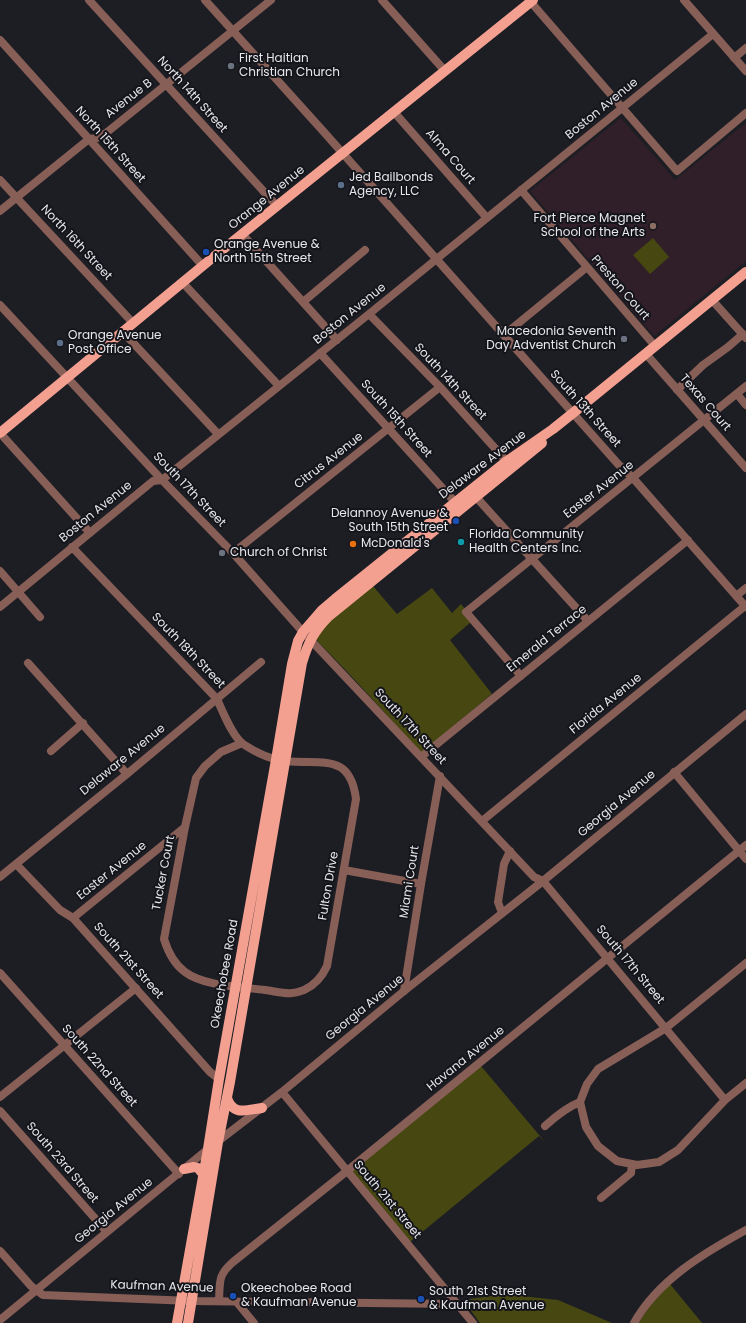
<!DOCTYPE html>
<style>
body{margin:0}
canvas{display:block;background:#1d1d24}
</style>
<canvas width="746" height="1323"></canvas>
<script>
const g = document.querySelector('canvas').getContext('2d');
g.lineJoin = 'round';
function fill(path, color) {
  g.fillStyle = color;
  g.fill(path, 'evenodd');
}
function stroke(path, color, width, dash) {
  g.strokeStyle = color;
  g.lineWidth = width;
  g.lineCap = dash ? 'butt' : 'round';
  g.setLineDash(dash || []);
  g.stroke(path);
}
function write(font, color, halo, rows, align = 'center') {
  g.font = font + ' Poppins,sans-serif';
  g.lineWidth = 4;
  g.setLineDash([]);
  g.textBaseline = 'middle';
  g.strokeStyle = halo;
  g.fillStyle = color;
  for (const [text, x, y, turn = 0] of rows) {
    g.save();
    g.translate(x, y);
    g.rotate((+turn || 0) * Math.PI / 180);
    g.textAlign = isNaN(turn) ? turn : align;
    if (halo) g.strokeText(text, 0, 0);
    g.fillText(text, 0, 0);
    g.restore();
  }
}
fill(new Path2D(`
 M621 118 675 180 746 123V261L654 336 530 191Z`), '#301f29');
fill(new Path2D(`
 M653 238 669 257 650 274 633 255Z
 M372 585 397 614 432 588 452 613 461 604 465 609 462 612 471 622 450 640 492 694 421 753C387 716 354 677 318 642L316 637 322 628Z
 M481 1066 545 1142 539 1136 410 1242 351 1172Z
 M670 1284 702 1323H638L657 1296Z
 M504 1294 558 1300 612 1323H480L463 1300Z`), '#464711');
stroke(new Path2D(`
 M89 0 277 206
 M205 0 323 131 618 464 633 478 746 607
 M382 0 445 71
 M529 0 677 171 746 113
 M684 0 746 71
 M0 40 203 266
 M734 58 746 48
 M394 112 487 218
 M0 180 133 323
 M521 190 655 346
 M0 211 89 139 97 138 106 133 271 0
 M242 234 337 340
 M183 283 279 386
 M712 300 746 338
 M303 302 365 250
 M0 305 162 480 233 553 303 632 534 877 543 881 725 1100
 M369 314 440 387 510 465
 M123 332 218 434
 M504 335 587 267
 M320 353 455 502
 M646 354 746 468
 M677 390 703 365 728 347 743 334
 M737 394 746 405
 M0 433 90 533
 M476 497 588 621
 M72 547 217 699C223 712 232 736 243 744 255 752 272 760 286 761 321 765 350 752 356 799L327 966C322 977 315 985 304 990 301 991 296 993 292 993 284 994 274 991 265 990 242 987 203 986 185 972 174 964 168 952 164 939L185 827 196 778 205 766 221 752 242 743
 M233 553 440 387
 M0 571 40 617
 M736 596 746 588
 M0 607 153 481 162 480 369 314 713 34
 M28 663 127 774
 M521 676 466 612 746 386
 M51 751 83 723
 M421 757 688 540
 M674 772 746 859
 M482 821 745 606
 M16 864 60 910 73 918 210 1072 219 1079
 M344 870 421 884
 M0 877 127 774 261 662
 M502 913 498 902 504 864 510 851
 M73 918 185 827
 M746 963 666 1028 598 1069 587 1084 580 1102 586 1127 598 1146 617 1161 637 1165 659 1162 678 1150 725 1100 746 1083
 M0 973 179 1174
 M404 991 421 884 440 776
 M282 1092 473 1323
 M0 1097 136 988
 M0 1111 107 1232
 M545 1126C556 1116 567 1107 580 1102
 M601 1198 631 1173 632 1164
 M0 1251 31 1286 43 1295 191 1301 457 1304
 M235 1300 254 1323
 M219 1301C220 1281 218 1275 233 1262L347 1171 746 845
 M0 1320 208 1149 282 1092 404 991 543 881 746 714
 M634 1323C658 1280 704 1253 746 1230`), '#875f57', 8);
stroke(new Path2D(`
 M0 433 211 259 533 0
 M227 1098C233 1116 246 1110 262 1108
 M184 1169 194 1167 198 1168 204 1175
 M177 1323 208 1149 219 1079 276 760 292 664 298 641 303 632 322 610 335 599 507 461 553 429 573 413 746 272
 M188 1323 218 1142 230 1082 302 663C308 643 314 631 329 616L542 443`), '#f3a090', 10);
for (const [x, y, r, color] of [
 [231,66,4,"#6b7280"],
 [341,185,4,"#5c6f8a"],
 [653,226,4,"#8d6e63"],
 [206,252,4,"#1a4fb4"],
 [624,339,4,"#6b7280"],
 [60,343,4,"#5c6f8a"],
 [456,521,4,"#1a4fb4"],
 [461,542,4,"#0f9aa8"],
 [353,544,4,"#e8710a"],
 [222,553,4,"#6b7280"],
 [233,1296,4,"#1a4fb4"],
 [421,1299,4,"#1a4fb4"]
]) {
  const dot = new Path2D();
  dot.arc(x, y, r, 0, 2 * Math.PI);
  g.fillStyle = color;
  g.fill(dot);
  stroke(dot, '#14141b', 1.5);
}
write('12px', '#e6e6eb', '#14141b', [
 ["First Haitian",239,59],
 ["Christian Church",239,73],
 ["Jed Bailbonds",349,178],
 ["Agency, LLC",349,192],
 ["Fort Pierce Magnet",645,219,"right"],
 ["School of the Arts",645,233,"right"],
 ["Orange Avenue &",214,245],
 ["North 15th Street",214,259],
 ["Macedonia Seventh",616,332,"right"],
 ["Day Adventist Church",616,346,"right"],
 ["Orange Avenue",68,336],
 ["Post Office",68,350],
 ["Delannoy Avenue &",448,514,"right"],
 ["South 15th Street",448,528,"right"],
 ["Florida Community",469,535],
 ["Health Centers Inc.",469,549],
 ["McDonald's",361,544],
 ["Church of Christ",230,553],
 ["Okeechobee Road",241,1289],
 ["& Kaufman Avenue",241,1303],
 ["South 21st Street",429,1292],
 ["& Kaufman Avenue",429,1306]
], 'left');
write('12px', '#e6e6eb', '#14141b', [
 ["North 14th Street",192,95,48],
 ["Avenue B",129,99,-38],
 ["Boston Avenue",602,109,-39],
 ["North 15th Street",110,145,48],
 ["Alma Court",450,157,49],
 ["Orange Avenue",267,198,-39],
 ["North 16th Street",76,243,47],
 ["Preston Court",620,288,49],
 ["Boston Avenue",350,314,-39],
 ["South 14th Street",450,382,47],
 ["Texas Court",705,403,49],
 ["South 13th Street",585,409,48],
 ["South 15th Street",396,419,48],
 ["Citrus Avenue",329,461,-38],
 ["Delaware Avenue",483,465,-37],
 ["South 17th Street",189,490,46],
 ["Easter Avenue",599,490,-38],
 ["Boston Avenue",96,512,-39],
 ["Emerald Terrace",547,639,-39],
 ["South 18th Street",188,651,46],
 ["Florida Avenue",606,704,-39],
 ["South 17th Street",410,727,47],
 ["Delaware Avenue",123,760,-39],
 ["Georgia Avenue",617,804,-40],
 ["Easter Avenue",112,871,-39],
 ["Tucker Court",164,873,-79],
 ["Miami Court",410,882,-81],
 ["Fulton Drive",329,886,-80],
 ["South 21st Street",128,961,48],
 ["South 17th Street",630,965,50],
 ["Okeechobee Road",225,974,-80],
 ["Georgia Avenue",365,1008,-39],
 ["Havana Avenue",466,1059,-39],
 ["South 22nd Street",99,1066,48],
 ["South 23rd Street",62,1163,49],
 ["South 21st Street",387,1200,50],
 ["Georgia Avenue",114,1211,-39],
 ["Kaufman Avenue",162,1287,2]
]);
</script>
